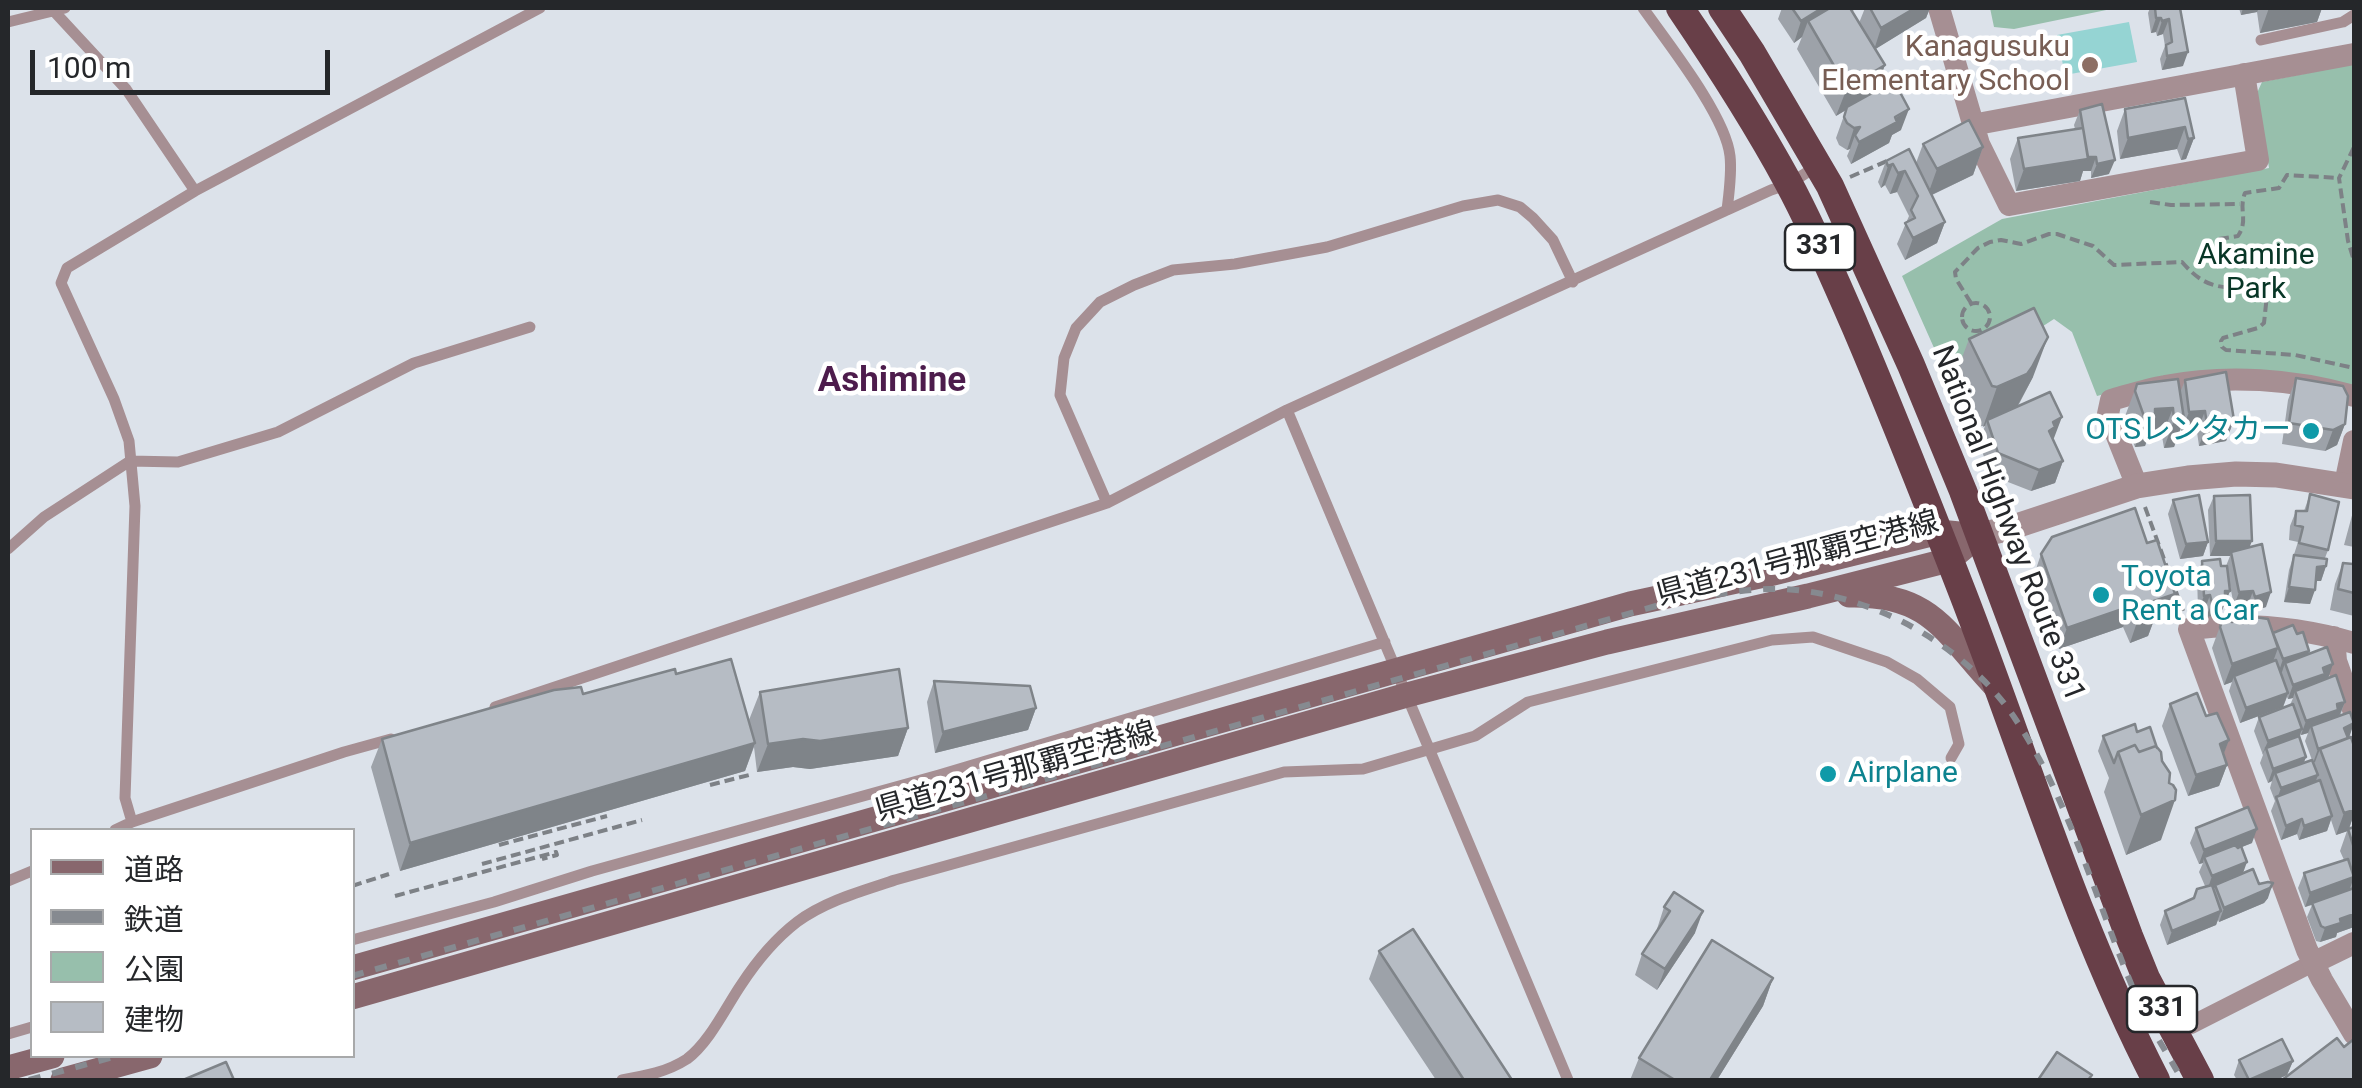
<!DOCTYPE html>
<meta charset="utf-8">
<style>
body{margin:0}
#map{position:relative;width:2362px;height:1088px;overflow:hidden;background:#dce2ea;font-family:Roboto,"Noto Sans JP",sans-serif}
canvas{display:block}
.frame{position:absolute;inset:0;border:10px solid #25272a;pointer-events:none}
.legend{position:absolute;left:30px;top:828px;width:325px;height:230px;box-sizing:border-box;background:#fff;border:2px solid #a8a9aa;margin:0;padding:12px 18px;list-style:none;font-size:30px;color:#25272a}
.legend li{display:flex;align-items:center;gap:20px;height:50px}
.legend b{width:50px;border:2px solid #a8a9aa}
.scale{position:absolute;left:30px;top:50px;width:300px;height:45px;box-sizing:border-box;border:5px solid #25272a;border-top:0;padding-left:12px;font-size:30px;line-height:35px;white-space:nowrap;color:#25272a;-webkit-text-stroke:8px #fff;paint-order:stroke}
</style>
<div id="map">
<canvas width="2362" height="1088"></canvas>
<div class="frame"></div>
<ul class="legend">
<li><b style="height:12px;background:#88676d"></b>道路</li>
<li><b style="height:12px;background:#868a90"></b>鉄道</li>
<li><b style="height:28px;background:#97bfac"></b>公園</li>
<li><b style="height:28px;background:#b6bcc4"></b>建物</li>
</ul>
<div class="scale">100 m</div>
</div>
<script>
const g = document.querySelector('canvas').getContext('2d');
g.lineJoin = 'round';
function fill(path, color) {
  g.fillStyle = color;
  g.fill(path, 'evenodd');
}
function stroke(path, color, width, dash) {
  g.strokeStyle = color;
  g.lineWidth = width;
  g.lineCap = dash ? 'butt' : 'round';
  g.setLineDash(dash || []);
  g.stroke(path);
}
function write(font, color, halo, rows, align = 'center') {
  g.font = font + ' Roboto,"Noto Sans JP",sans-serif';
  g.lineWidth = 9;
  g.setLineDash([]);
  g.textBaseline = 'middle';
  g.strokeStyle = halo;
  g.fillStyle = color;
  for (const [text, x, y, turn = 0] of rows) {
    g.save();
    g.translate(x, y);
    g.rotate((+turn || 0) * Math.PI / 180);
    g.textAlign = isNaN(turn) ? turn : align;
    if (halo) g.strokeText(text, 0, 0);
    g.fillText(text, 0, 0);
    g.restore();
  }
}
fill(new Path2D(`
 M1990 8H2116L2014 29 1994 27Z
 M2354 64V387L2180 374 2097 396 2072 332 2054 319 2006 350 1947 377 1902 276 2002 219 2269 168 2257 93 2262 82Z`), '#97bfac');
fill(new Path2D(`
 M2129 22 2137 62 2065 75 2057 35Z`), '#95d4d3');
stroke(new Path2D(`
 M2354 147 2339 178 2348 241 2354 261
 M1850 177 1887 161
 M2150 202 2171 205 2240 204
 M2219 239 2238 236C2249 219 2238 211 2245 193L2279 188 2287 175 2339 178
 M1962 317a14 14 0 1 1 28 0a14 14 0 1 1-28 0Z
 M1971 303 1956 279 1955 272 1978 248 1990 242 2001 240 2021 244 2049 234H2057L2093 246 2114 265 2182 262C2207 291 2223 288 2259 287L2265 290 2267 295 2264 323 2258 328 2223 338 2221 341 2222 347 2226 350 2295 355 2354 368
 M1940 374 1961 360
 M2145 507 2183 611
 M710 785 749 775
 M499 845 607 816
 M482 864 642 820
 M352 886 389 874
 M395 896 556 852 557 855 542 859`), '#7d8186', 4, [10, 5]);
stroke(new Path2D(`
 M51 8 126 89 195 191
 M1643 8C1667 42 1726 116 1730 156 1732 173 1729 193 1727 210
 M8 22 65 8
 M2261 40 2343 22 2354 15
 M1287 410 1568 1080
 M1107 503 1060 395 1064 358 1076 328 1100 302 1134 285 1173 270 1235 264 1327 247 1463 206 1498 200 1520 207 1533 218 1553 240 1573 282
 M8 549 44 517 130 461 178 462 278 432 414 363 530 327
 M495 707 1107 503 1287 410 1771 190 1789 184 1817 166
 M132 822 125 798 135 506 129 441 114 399 61 283 67 268 195 191 540 8
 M115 830 132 822 344 752 391 739
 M8 881 32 871
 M352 940 494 902 592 871 939 775 1385 642
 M8 1034 32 1027
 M622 1080C645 1076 667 1072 687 1059 709 1043 726 1007 741 985 756 962 775 939 797 922 825 901 862 891 895 880L1284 772 1363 769 1475 736 1528 702 1772 640 1813 637 1887 662 1917 679 1950 707 1959 744 1951 758`), '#a68f93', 11);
stroke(new Path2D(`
 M2191 1025 2313 963`), '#a68f93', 18);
stroke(new Path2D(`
 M1939 8 1979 144 2009 205 2258 160 2244 74
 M1972 125 2354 54
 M2345 484 2354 441
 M2137 486 2108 414 2111 400C2129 395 2147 389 2165 386 2227 374 2294 379 2354 396
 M2334 637 2336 661 2354 712
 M2354 643C2299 627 2247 622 2189 629L2307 950 2322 980 2354 1034
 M2313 963 2354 943`), '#a68f93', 22);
stroke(new Path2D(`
 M1979 535 2007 529 2137 486 2188 478 2236 474 2276 475 2354 487`), '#a68f93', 25);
stroke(new Path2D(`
 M1849 595C1934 593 1946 635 1997 688
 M352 968 1630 604 1769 574 1939 532 1959 534
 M352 997 1407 695 1607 642 1808 596 1949 560 1979 535
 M8 1068 52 1056
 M63 1080 150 1056`), '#88676d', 25);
stroke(new Path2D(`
 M1680 8C1718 64 1755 121 1788 182 1813 228 1834 278 1855 326 1893 415 1928 504 1963 594 2026 757 2076 925 2156 1080
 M1722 8 1752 53 1830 186 1911 365 1963 491 2129 936 2146 978 2200 1080`), '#683f48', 28);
stroke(new Path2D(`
 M352 976 1656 606C1694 599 1731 590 1769 589 1812 588 1856 600 1895 618 1943 641 1987 676 2016 720 2072 804 2100 915 2141 1007 2153 1032 2169 1056 2182 1080
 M29 1080 117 1056`), '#868a90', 6, [12, 12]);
fill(new Path2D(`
 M1782 8H1858L1852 11 1859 23 1865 8H1930L1926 18 1875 49 1885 65 1875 91 1901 130 1892 135 1889 143 1851 164 1847 156 1850 149 1847 150 1839 145 1836 138 1846 110 1836 116 1797 49 1802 37 1794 43 1778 19Z
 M2150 8H2180L2183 66 2162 70 2160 59 2165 46 2163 34 2157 36 2156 32 2151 33 2148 13Z
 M2239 8H2322L2317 22 2260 33 2257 12 2241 15Z
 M2185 98 2194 138 2186 159 2181 160 2177 149 2120 159 2117 131 2125 109Z
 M2080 110 2109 174 2091 178V171H2083L2080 181 2016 191 2010 159 2018 138 2075 129 2074 125Z
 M1923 144 1983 147 1973 175 1932 195 1945 222 1937 243 1905 260 1897 244 1909 216 1897 192 1890 194 1885 185 1881 188 1878 182 1886 161 1916 163Z
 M1969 339 2033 377 2018 406 2054 438 2053 439 2063 461 2055 483 2031 491 1990 475 1979 442 1985 426H1977L1954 379Z
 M2296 378 2345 424 2337 445 2325 451 2282 444 2288 400Z
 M2185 380 2234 420 2226 441 2199 446 2197 432 2181 433V428L2174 447 2164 448 2162 436 2148 437 2145 446 2135 447 2124 419 2137 384 2180 393Z
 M2310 494 2328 550 2325 558 2326 566 2321 581H2316L2310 604 2284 602 2289 570 2298 542 2289 540 2290 526 2296 511H2304Z
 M2214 496 2249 547 2266 607 2250 612 2248 605 2234 606 2229 580 2230 591 2220 615 2206 617 2205 609 2198 610 2197 575 2202 561 2221 566H2226L2230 556H2210L2208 510Z
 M2173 500 2208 542 2203 556 2180 559 2168 514Z
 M2354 508V547L2344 545Z
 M2041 554 2168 615 2154 620 2148 636 2130 643 2123 627 2059 649 2034 575Z
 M2354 558V616L2330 610 2335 584 2343 563 2352 564Z
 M2222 621 2232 622 2273 633 2308 654 2328 678 2345 702 2340 716 2349 738 2352 820 2349 829 2354 827V927L2337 933 2336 937 2320 942 2316 941 2307 917 2312 905 2305 907 2298 888 2304 873 2344 860 2340 851 2347 831 2336 835 2331 820 2327 831 2299 840 2297 834 2281 840 2271 811 2275 801 2270 788 2272 781 2268 783 2260 763 2263 755 2254 731 2259 717 2290 705 2293 698 2288 699 2287 697 2283 707 2240 723 2229 691 2232 682 2224 685 2212 648ZM2308 733 2305 741 2312 760 2304 763 2300 736 2301 734V735Z
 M934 681 1036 708 1028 730 935 753 927 702Z
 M760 692 908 728 898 756 810 769 793 767 757 772 754 747 745 771 400 871 371 767 382 739 583 694 751 728 749 720Z
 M2170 704 2206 716 2229 740 2223 755 2227 765 2219 786 2188 796 2162 726Z
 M2135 724 2161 840 2126 855 2104 792 2109 778 2098 751 2103 736Z
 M2196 828 2252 843 2242 847 2243 873 2259 884 2268 898 2264 903 2219 922 2218 920 2216 925 2167 945 2160 925 2165 911 2193 899 2205 886 2199 872 2203 863 2199 864 2190 843Z
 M1664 907 1695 933 1657 990 1635 975 1642 954 1658 930 1657 929Z
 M1379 951 1512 1080H1436L1369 979Z
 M1773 978 1763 1006 1717 1080H1630L1639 1058Z
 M2239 1060 2293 1061 2287 1075 2276 1080H2237L2234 1075Z`), '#9da2a9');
fill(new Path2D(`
 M1822 8H1833L1808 21 1802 37 1794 43 1801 21Z
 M1915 8H1930L1926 18 1874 50 1881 28Z
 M2243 8H2259L2257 12 2241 15Z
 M2269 8H2322L2317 22 2260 33Z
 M2156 18H2161L2156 32 2151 33Z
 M2169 19 2163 34 2157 36 2162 21Z
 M2188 52 2183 66 2162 70 2167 56Z
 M1885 65 1874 93 1836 116 1847 88Z
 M1909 109 1901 130 1892 135 1889 143 1851 164 1859 142Z
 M1860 127 1855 135 1850 149 1847 150 1854 128Z
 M2185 127 2177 149 2120 159 2128 138Z
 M2194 138 2186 159 2181 160 2188 139Z
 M1983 147 1973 175 1927 197 1937 169Z
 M2088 157H2096L2091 171H2083L2080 181 2016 191 2024 169Z
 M2115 160 2109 174 2091 178 2097 164Z
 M1893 164 1885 185 1881 188 1888 166Z
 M1905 171 1897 192 1890 194 1898 173Z
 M1945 222 1937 243 1905 260 1913 238Z
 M2048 337 2033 377 2013 414 1987 420 1985 426 1983 427 1997 387Z
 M2173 408 2162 436 2148 437 2145 446 2135 447 2145 419 2155 409Z
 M2205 411 2197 432 2181 433 2189 412Z
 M2062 417 2054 438 2050 440 2042 452 2053 422Z
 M2184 419 2174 447 2164 448 2174 420Z
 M2234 420 2226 441 2199 446 2207 425Z
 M2345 424 2337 445 2325 451 2333 430Z
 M2063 461 2055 483 2031 491 2039 470Z
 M2216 541H2252L2246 556 2231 552 2230 556H2210Z
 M2208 542 2203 556 2180 559 2186 544Z
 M2326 566 2321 581H2312L2317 567Z
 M2289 587 2315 590 2310 604 2284 602Z
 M2225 591H2230L2220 615 2206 617 2212 603Z
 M2253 591 2248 605 2234 606 2239 592Z
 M2271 592 2266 607 2250 612 2255 597Z
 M2175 594 2168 615 2154 620 2148 636 2130 643 2137 622 2151 602Z
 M2210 595 2205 609 2198 610 2204 596Z
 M2131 606 2123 627 2059 649 2067 628Z
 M2278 648 2270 670 2234 676 2232 682 2224 685 2232 664Z
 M2309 651 2304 665 2285 663 2282 672 2278 674 2283 659Z
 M2333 664 2328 679 2295 691 2293 698 2288 699 2293 685 2323 668Z
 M2288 693 2283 707 2240 723 2246 708Z
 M2345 702 2339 716 2311 726 2308 733 2301 735 2306 721 2337 704Z
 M1036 708 1028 730 935 753 943 732Z
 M2354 723 2349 738 2320 749 2315 762 2313 763 2318 749 2344 728Z
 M908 728 898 756 810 769 793 767 757 772 768 744 803 739Z
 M2302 729 2297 743 2266 748 2262 755 2268 741Z
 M2229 740 2221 761 2220 744Z
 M755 743 745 771 400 871 410 843Z
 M2306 757 2301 771 2275 773 2272 781 2268 783 2273 769Z
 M2227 765 2219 786 2188 796 2196 775Z
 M2318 775 2313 789 2277 799 2281 788Z
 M2175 800 2161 840 2126 855 2141 815Z
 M2354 801V819L2352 820 2348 831 2336 835 2344 813Z
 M2332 816 2327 831 2299 840 2304 826Z
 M2302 819 2297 834 2281 840 2286 826Z
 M2257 829 2252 843 2206 861 2204 857 2203 863 2199 864 2204 850Z
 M2247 862 2242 876 2207 891 2212 876Z
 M2354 877 2349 891 2305 907 2310 893Z
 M2273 883 2268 898 2264 903 2219 922 2224 908Z
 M1703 911 1695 933 1657 990 1665 969Z
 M2221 911 2216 925 2167 945 2172 931Z
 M2354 914V927L2337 933 2336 937 2320 942 2325 928 2340 919Z
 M1773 978 1763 1006 1717 1080H1710Z
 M2293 1061 2287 1075 2276 1080H2252Z`), '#7f8489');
const building = new Path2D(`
 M1792 8H1822L1801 21Z
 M1830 8H1850L1885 65 1847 88 1808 21Z
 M1870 8H1915L1881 28Z
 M2155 8H2180L2188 52 2167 56 2166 45 2172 42 2169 19 2162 21 2161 18H2156Z
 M1894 81 1909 109 1895 117 1897 122 1859 142 1855 135 1860 127 1854 128 1847 123 1844 117 1847 107Z
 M2185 98 2194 138 2188 139 2185 127 2128 138 2125 109Z
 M2102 104 2115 160 2097 164 2096 157H2088L2080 110Z
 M1969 120 1983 147 1937 169 1923 144Z
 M2083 128 2088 159 2024 169 2018 138Z
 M1909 149 1945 222 1913 238 1905 223 1915 218 1911 210 1918 196 1905 171 1898 173 1893 164 1888 166 1886 161Z
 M2034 308 2048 337 2032 367 2027 374 1997 387 1992 386 1969 339Z
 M2226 372 2234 420 2207 425 2205 411 2189 412 2185 380Z
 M2296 378 2343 386 2348 396 2345 424 2333 430 2289 423Z
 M2178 379 2184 419 2174 420 2173 408 2155 409V418L2145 419 2135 391 2137 384Z
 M2050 392 2062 417 2053 422 2055 427 2049 431 2063 461 2039 470 1998 453 1987 420Z
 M2310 494 2339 502 2328 550 2299 543 2303 527 2295 525 2296 511H2307Z
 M2199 495 2208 542 2186 544 2173 500Z
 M2250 495 2252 541H2216L2214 496Z
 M2135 508 2147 543 2157 540 2175 594 2151 602 2156 615 2137 622 2131 606 2067 628 2041 554 2052 537Z
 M2262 544 2271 592 2255 597 2253 591 2239 592 2231 552Z
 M2294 555 2327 559 2326 566 2317 567 2315 590 2289 587Z
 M2354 558V593L2338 589 2343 563 2353 564Z
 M2220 559 2221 566H2227L2230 591H2225V601L2212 603 2210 595 2204 596 2202 561Z
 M2248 616 2268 619 2278 648 2232 664 2220 627 2222 621 2228 619 2232 622Z
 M2293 625 2297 634 2303 632 2309 651 2283 659 2273 633Z
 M2327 647 2333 664 2323 668 2325 674 2293 685 2285 663Z
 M731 659 755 743 410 843 382 739 554 690 581 687 583 694 675 669 676 674Z
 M2276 660 2288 693 2246 708 2234 676Z
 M899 669 908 728 820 741 803 739 768 744 760 692Z
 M2336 675 2345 702 2337 704 2338 710 2306 721 2295 691Z
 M934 681 1030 686 1036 708 943 732Z
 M2197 693 2206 716 2217 713 2229 740 2220 744 2227 765 2196 775 2170 704Z
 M2293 704 2302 729 2268 741 2259 717Z
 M2350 712 2354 723 2344 728 2348 738 2318 749 2311 726Z
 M2135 724 2137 732 2150 727 2157 748 2156 746 2139 752 2135 745 2118 752 2114 763 2103 736Z
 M2299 736 2306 757 2273 769 2266 748Z
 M2351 737 2354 746V810L2344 813 2320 749Z
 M2135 745 2139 752 2156 746 2161 752 2162 761 2170 773 2169 783 2173 785 2176 790 2175 800 2141 815 2118 752Z
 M2312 760 2318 775 2281 788 2275 773Z
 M2320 780 2332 816 2304 826 2302 819 2286 826 2276 797Z
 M2248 807 2257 829 2204 850 2196 828Z
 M2354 827V848L2348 829Z
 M2235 845 2238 848 2241 846 2247 862 2212 876 2204 857Z
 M2348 859 2354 877 2310 893 2304 873Z
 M2253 869 2259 884 2268 882 2273 883 2270 888 2224 908 2215 885Z
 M2212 885 2221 911 2172 931 2165 911 2194 898 2197 889Z
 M2354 888V914L2340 919 2341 923 2325 928 2321 926 2312 903Z
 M1674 892 1703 911 1665 969 1642 954 1670 911 1664 907Z
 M1413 929 1512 1080H1464L1379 951Z
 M1712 940 1773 978 1710 1080H1675L1639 1058Z
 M2337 1038 2344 1047 2354 1039V1080H2282Z
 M2282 1039 2293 1061 2249 1080 2239 1060Z
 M2057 1052 2092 1075 2088 1080H2038Z
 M226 1062 234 1080H183Z`);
fill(building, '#b6bcc4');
stroke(building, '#7f8489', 2.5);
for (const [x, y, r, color] of [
 [2090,65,10,"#8d6e63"],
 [2311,431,10,"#0f9aa8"],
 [2101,595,10,"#0f9aa8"],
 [1828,774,10,"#0f9aa8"]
]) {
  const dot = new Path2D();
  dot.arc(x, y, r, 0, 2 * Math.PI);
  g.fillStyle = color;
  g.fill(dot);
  stroke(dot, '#fff', 4);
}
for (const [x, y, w] of [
 [1820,247,70],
 [2162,1009,70]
]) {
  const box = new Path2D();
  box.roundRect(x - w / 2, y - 23, w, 46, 8);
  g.fillStyle = '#fff';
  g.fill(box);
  stroke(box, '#25272a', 2.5);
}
write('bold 28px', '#25272a', null, [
 ["331",1820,247],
 ["331",2162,1009]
]);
write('30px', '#785e54', '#fff', [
 ["Kanagusuku",2070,48],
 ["Elementary School",2070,82]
], 'right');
write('30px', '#083626', '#fff', [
 ["Akamine",2256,256],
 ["Park",2256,290]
]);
write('30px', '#0d838f', '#fff', [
 ["OTSレンタカー",2291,431,"right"],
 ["Toyota",2121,578],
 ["Rent a Car",2121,612],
 ["Airplane",1848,774]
], 'left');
write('30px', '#25272a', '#fff', [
 ["National Highway Route 331",2007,524,69],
 ["県道231号那覇空港線",1798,560,-15],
 ["県道231号那覇空港線",1016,773,-16]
]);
write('bold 35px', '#4d1c4c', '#fff', [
 ["Ashimine",892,382]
]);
</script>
